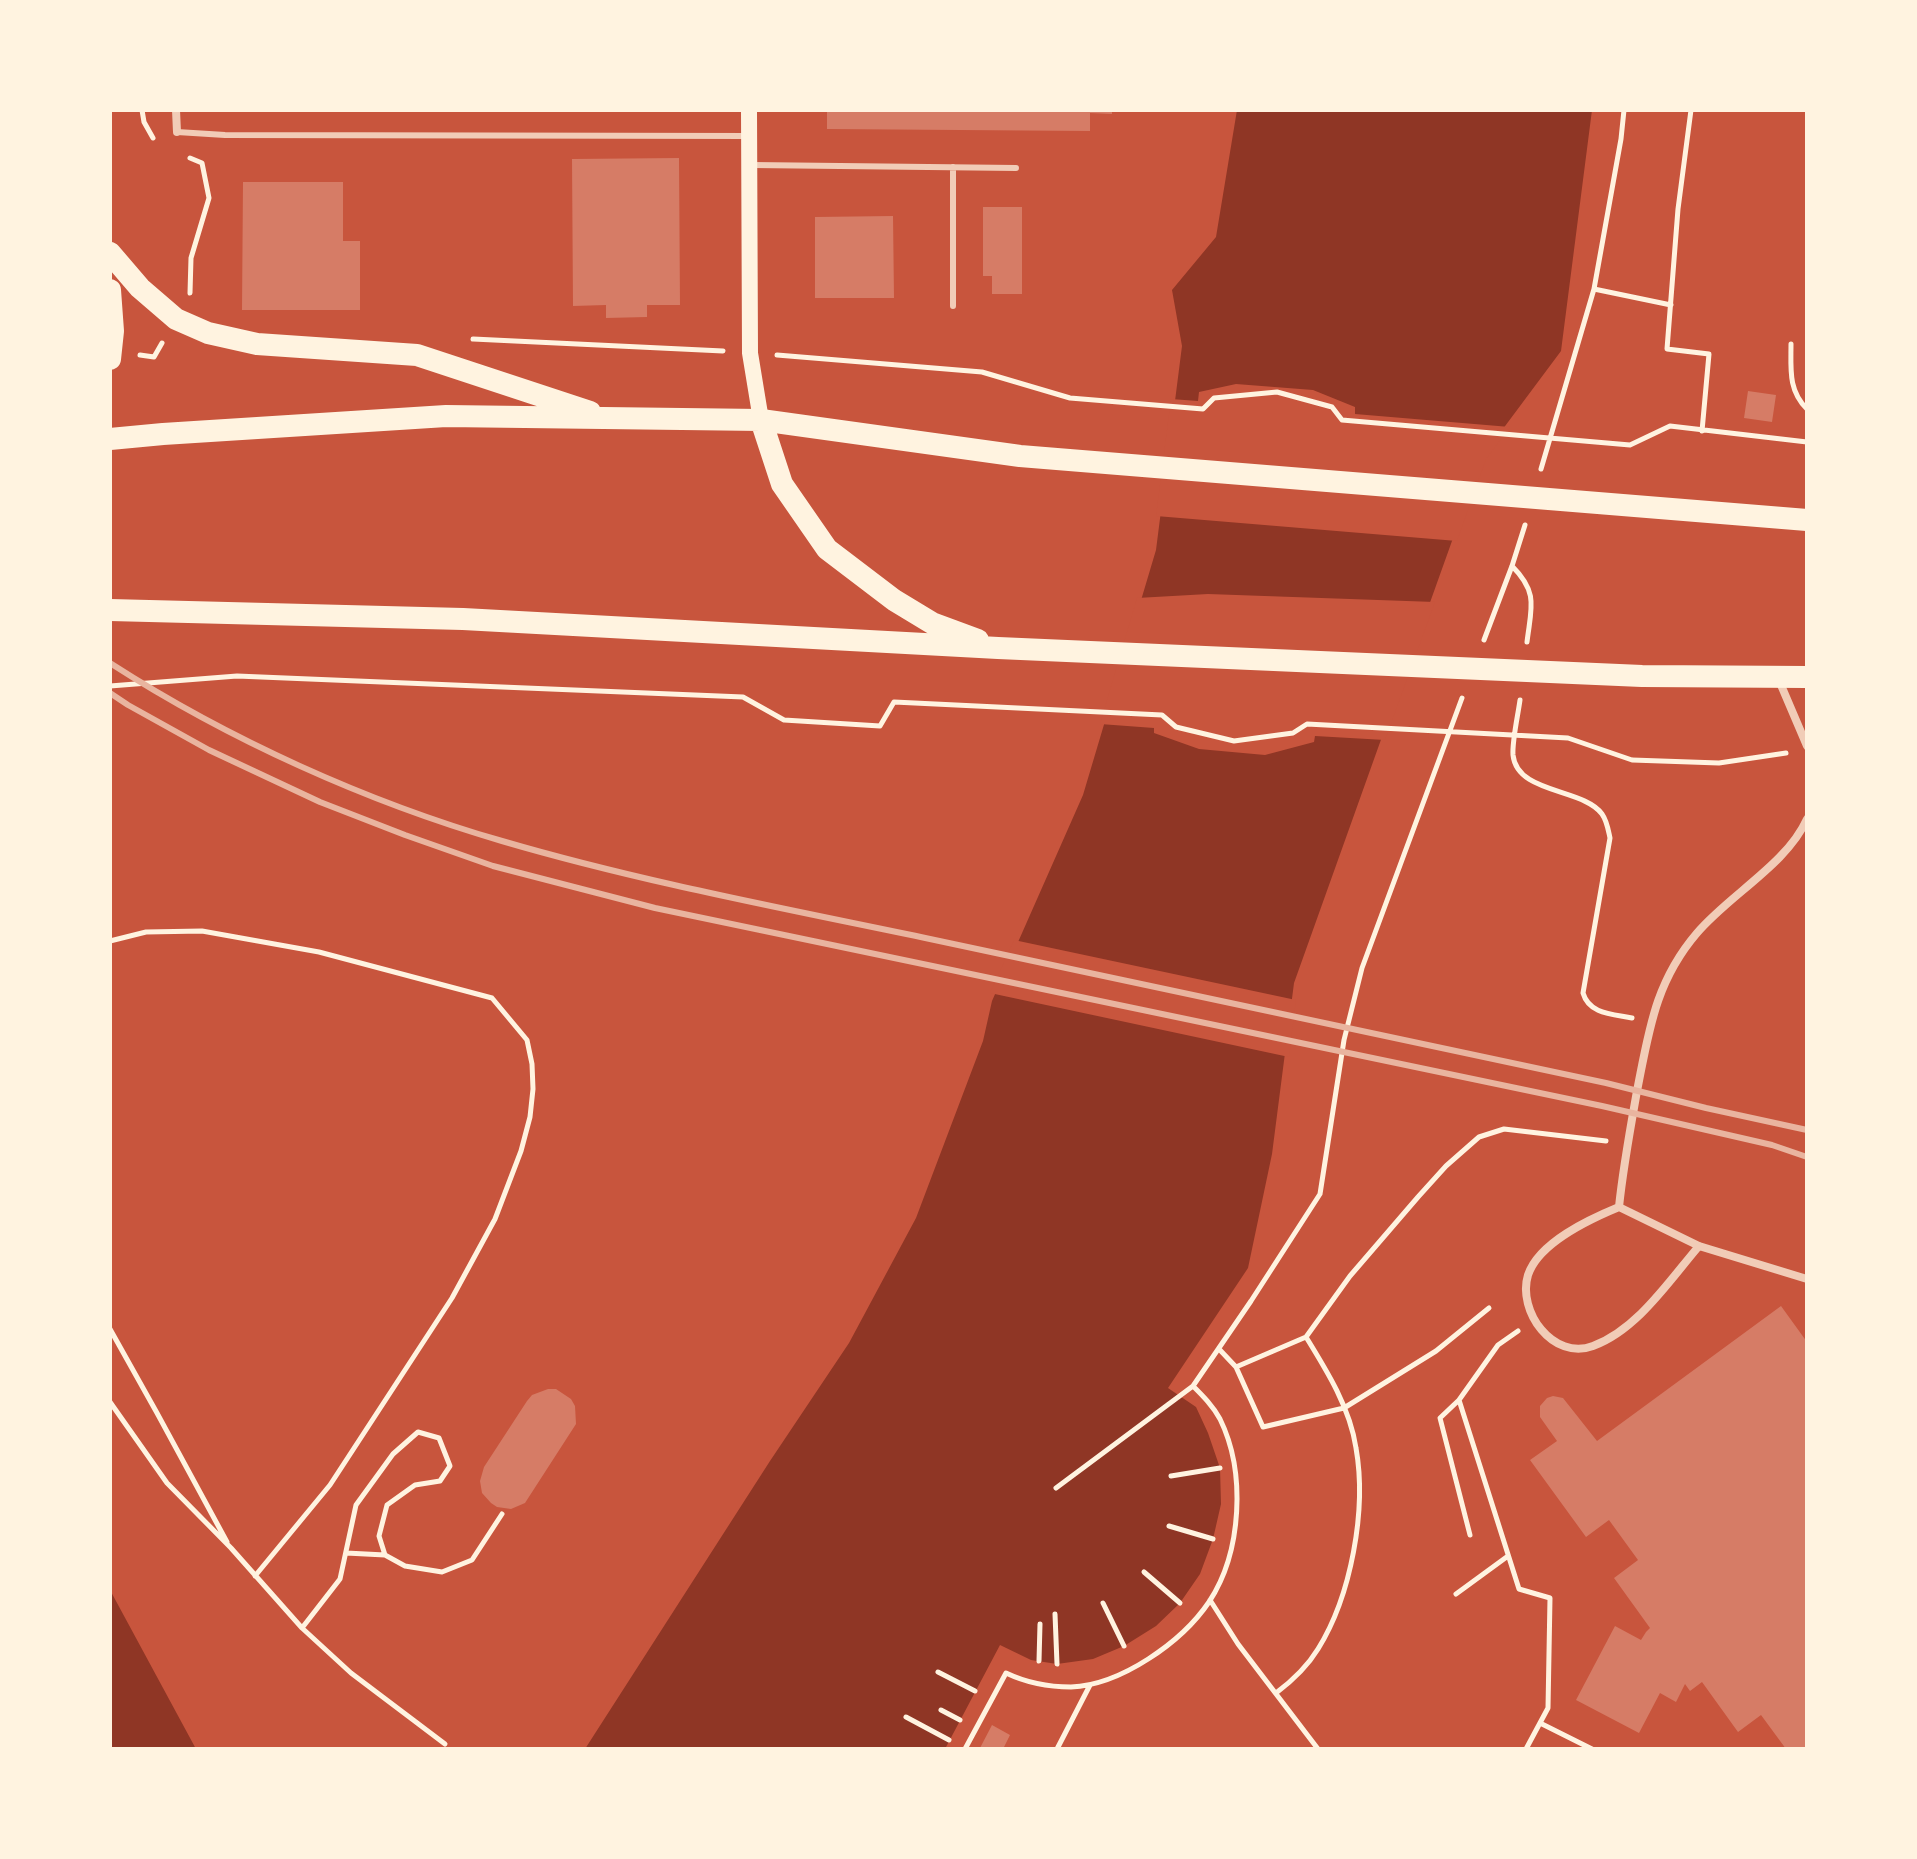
<!DOCTYPE html>
<style>
body{margin:0}
#map{position:relative;width:1917px;height:1859px;overflow:hidden;background:#c8553d;font-family:"PT Sans",sans-serif}
canvas{display:block}
.frame{position:absolute;inset:0;border:112px solid #fff3e0;pointer-events:none}
</style>
<div id="map">
<canvas width="1917" height="1859"></canvas>
<div class="frame"></div>
</div>
<script>
const g = document.querySelector('canvas').getContext('2d');
g.lineJoin = 'round';
function fill(path, color) {
  g.fillStyle = color;
  g.fill(path, 'evenodd');
}
function stroke(path, color, width, dash) {
  g.strokeStyle = color;
  g.lineWidth = width;
  g.lineCap = dash ? 'butt' : 'round';
  g.setLineDash(dash || []);
  g.stroke(path);
}
fill(new Path2D(`
 M1237 110H1592L1561 351 1482 457 1294 983 1272 1154 1248 1268 1168 1388 1196 1407 1208 1433 1220 1468 1221 1504 1213 1539 1200 1574 1180 1603 1156 1626 1124 1646 1093 1659 1057 1664 1031 1660 1000 1645 945 1749H585L770 1461 849 1343 916 1218 983 1041 992 1001 1083 795 1156 550 1182 346 1172 290 1216 237Z
 M110 1590 196 1749H110Z`), '#8f3625');
fill(new Path2D(`
 M1236 384 1313 390 1355 407V414L1510 427 1486 459 1457 541 1156 516 1171 399 1198 401 1199 392Z
 M1208 594 1435 602 1385 740 1315 736 1314 742 1265 755 1199 749 1154 733V728L1100 724 1137 598Z
 M1014 940 1296 1000 1289 1057 990 993Z`), '#c8553d');
fill(new Path2D(`
 M827 110H1112V114L1090 113V131L827 129Z
 M679 158 680 305H647V317L606 318V305L573 306 572 159Z
 M243 182H343V241H360V310H242Z
 M983 207H1022V294H992V276H983Z
 M893 216 894 298H815V217Z
 M1748 391 1776 395 1772 422 1744 418Z
 M1781 1306 1807 1342V1749H1786L1761 1715 1738 1732 1702 1682 1690 1691 1685 1684 1676 1702 1660 1693 1639 1733 1576 1700 1615 1626 1641 1640 1646 1632 1650 1628 1614 1578 1638 1560 1609 1520 1586 1537 1530 1460 1557 1441 1540 1417V1406L1547 1398 1553 1396 1563 1398 1597 1441Z
 M548 1389H556L571 1399 575 1406 576 1424 525 1503 511 1509 497 1507 491 1503 482 1493 480 1481 484 1467 527 1401 532 1395Z
 M992 1725 1010 1735 1003 1749 980 1748Z`), '#d67c66');
stroke(new Path2D(`
 M142 110 144 122 153 138
 M1691 110 1678 209 1667 349 1709 354 1702 431
 M190 158 202 163 209 198 191 258 190 293
 M1594 289 1671 305
 M473 339 723 351
 M1791 344C1791 369 1788 390 1807 409
 M140 355 154 357 162 343
 M777 355 982 372 1070 398 1203 409 1214 398 1277 392 1332 407 1342 420 1630 445 1670 426 1807 442
 M1541 469 1594 289 1621 139 1624 110
 M1512 566C1539 593 1531 608 1527 642
 M1484 640 1512 566 1525 525
 M110 686 237 676 743 697 784 720 880 726 894 702 1162 715 1176 727 1234 741 1293 733 1307 724 1568 738 1632 760 1719 763 1786 753
 M1520 700C1518 715 1512 741 1513 755 1517 794 1583 788 1602 814 1607 821 1608 829 1610 838L1583 993C1589 1014 1612 1014 1632 1018
 M110 941 146 932 202 931 319 952 492 998 527 1040 532 1064 533 1089 530 1117 521 1151 495 1219 452 1298 330 1485 255 1576
 M110 1329 157 1413 227 1542
 M1518 1331 1498 1345 1459 1400 1519 1589 1550 1598 1548 1708 1526 1749
 M1219 1349 1236 1367 1263 1427 1344 1408 1436 1351 1489 1308
 M1236 1367 1306 1337 1350 1276 1418 1197 1446 1166 1479 1137 1504 1129 1606 1141
 M1459 1400 1440 1418 1470 1535
 M110 1402 167 1483 231 1548 302 1628 351 1673 445 1744
 M1171 1476 1220 1468
 M1056 1488 1193 1386
 M1169 1526 1213 1539
 M346 1553 385 1555
 M1144 1572 1180 1603
 M1456 1594 1508 1556
 M1210 1600 1238 1644 1318 1749
 M1103 1603 1124 1646
 M1055 1614 1057 1664
 M302 1628 340 1579 356 1505 393 1454 418 1432 439 1438 450 1466 440 1481 415 1485 387 1505 379 1536 385 1555 405 1566 442 1572 472 1560 502 1514
 M1039 1661 1040 1624
 M938 1672 975 1691
 M1276 1693C1292 1681 1307 1667 1318 1649 1351 1596 1367 1510 1356 1448 1350 1408 1327 1371 1306 1337
 M941 1710 960 1720
 M906 1717 949 1740
 M1540 1723 1592 1749
 M965 1749 1006 1673C1027 1683 1048 1687 1071 1687 1121 1685 1182 1642 1209 1602 1242 1552 1246 1472 1220 1419 1213 1406 1203 1396 1193 1386L1251 1301 1320 1194 1344 1040 1362 968 1462 698
 M1057 1749 1090 1685`), '#fff3e0', 5);
stroke(new Path2D(`
 M177 132 225 135 749 136
 M752 165 1016 168
 M953 167V306`), '#f1ccb7', 6);
stroke(new Path2D(`
 M176 110 177 132
 M1778 678 1807 746
 M1619 1207C1623 1168 1630 1130 1637 1091 1649 1031 1655 982 1697 933 1729 895 1787 864 1807 819
 M1699 1246C1669 1281 1637 1330 1593 1346 1553 1361 1517 1311 1528 1275 1539 1242 1590 1219 1619 1207L1699 1246 1807 1279`), '#f1ccb7', 8);
stroke(new Path2D(`
 M749 110 750 353 761 420`), '#fff3e0', 16);
stroke(new Path2D(`
 M110 253 140 288 176 319 208 333 257 344 417 355 590 412
 M110 290 113 331 110 359
 M761 420 782 484 827 549 894 600 932 623 978 640
 M110 439 163 434 446 416 761 420 1020 456 1807 520
 M110 610 463 619 998 648 1642 676 1807 677`), '#fff3e0', 22);
stroke(new Path2D(`
 M110 663C228 739 367 802 502 841 642 882 787 909 930 939 1155 987 1380 1035 1606 1083L1706 1108 1807 1130
 M110 693 128 705 209 750 320 802 405 835 493 866 655 908 1602 1106 1772 1145 1807 1157`), '#e9b49f', 6);
</script>
